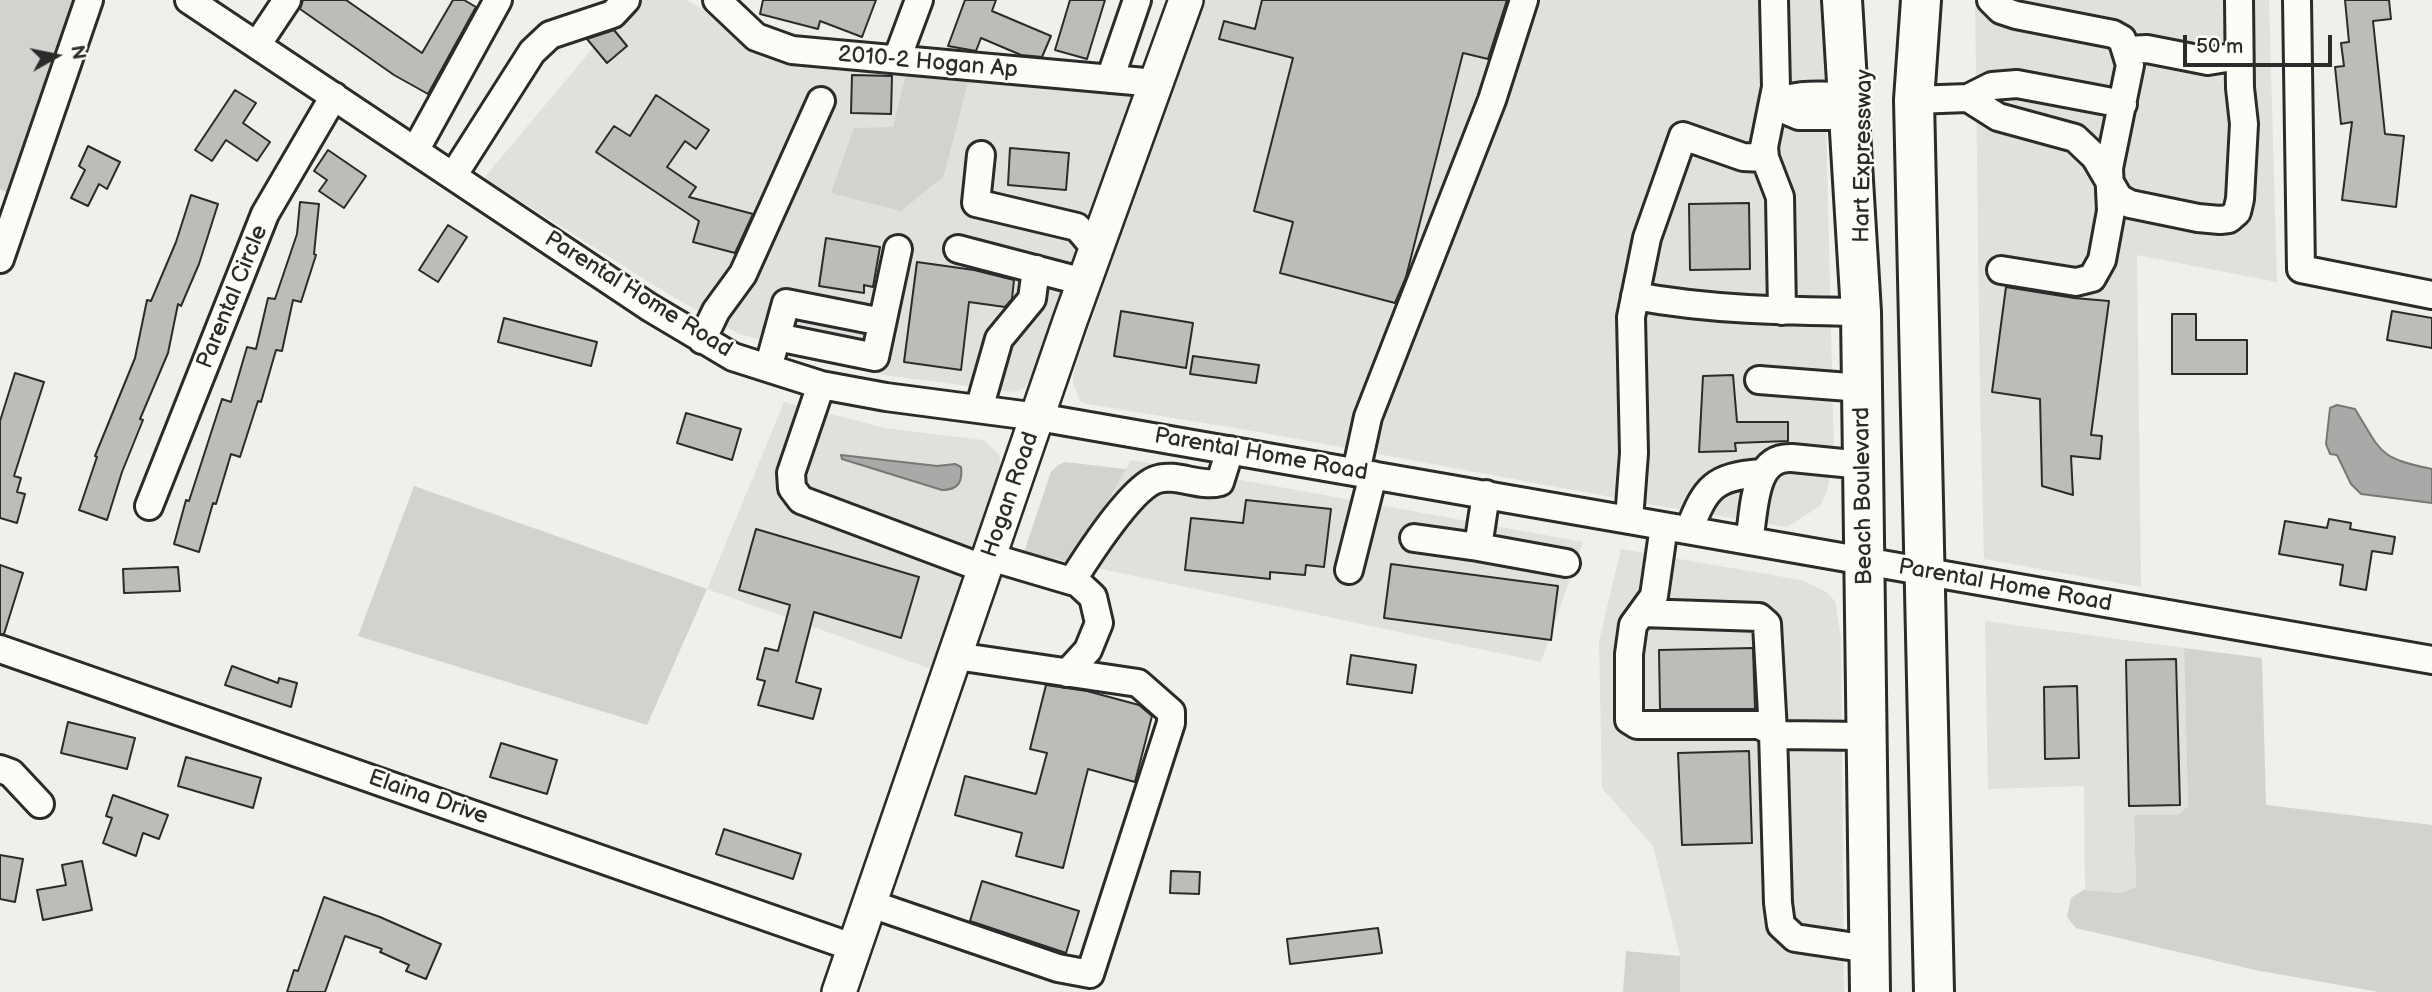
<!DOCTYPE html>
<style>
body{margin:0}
#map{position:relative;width:2432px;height:992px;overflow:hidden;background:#f0efeb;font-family:"Balsamiq Sans",sans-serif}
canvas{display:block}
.north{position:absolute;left:21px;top:21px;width:70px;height:70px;-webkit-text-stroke:5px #fdfcf7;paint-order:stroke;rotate:81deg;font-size:19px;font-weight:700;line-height:28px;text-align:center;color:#2b2b2b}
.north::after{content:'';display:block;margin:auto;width:24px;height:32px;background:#2b2b2b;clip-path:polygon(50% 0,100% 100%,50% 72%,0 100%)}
.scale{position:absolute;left:2183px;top:35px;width:149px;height:32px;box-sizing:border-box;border:4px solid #2b2b2b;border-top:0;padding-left:9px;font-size:21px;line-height:24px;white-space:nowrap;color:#2b2b2b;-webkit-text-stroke:5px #fdfcf7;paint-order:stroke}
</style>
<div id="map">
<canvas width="2432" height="992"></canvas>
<div class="north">N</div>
<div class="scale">50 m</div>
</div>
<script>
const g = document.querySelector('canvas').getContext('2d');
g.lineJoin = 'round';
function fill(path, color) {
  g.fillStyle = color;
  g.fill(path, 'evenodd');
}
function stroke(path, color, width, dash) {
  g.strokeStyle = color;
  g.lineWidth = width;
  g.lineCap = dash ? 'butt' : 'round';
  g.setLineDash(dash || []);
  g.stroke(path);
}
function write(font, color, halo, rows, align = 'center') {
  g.font = font + ' "Balsamiq Sans",sans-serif';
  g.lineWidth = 5;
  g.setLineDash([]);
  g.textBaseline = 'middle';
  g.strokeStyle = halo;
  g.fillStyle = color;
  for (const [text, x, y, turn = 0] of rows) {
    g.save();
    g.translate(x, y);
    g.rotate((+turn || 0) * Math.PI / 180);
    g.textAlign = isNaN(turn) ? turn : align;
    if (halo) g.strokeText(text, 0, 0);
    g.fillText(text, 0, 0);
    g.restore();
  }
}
fill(new Path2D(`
 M633 0H686L706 11 752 52 810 65 906 73 893 127 944 176 969 78 1138 91 1078 247 1036 369 1025 388 1013 392 884 375 739 334 668 294 484 178Z
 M1196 0H1823L1834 452 1827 491 1820 506 1787 527 1665 507 1259 432 1087 404 1080 401 1073 383V373L1133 202 1166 85Z
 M1975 0H2269L2277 282 2137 255 2141 587 1984 559 1980 397Z
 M784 402 885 428 983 440 999 454 1001 470 931 669 707 589ZM841 456 937 466 955 464 942 490 842 459Z
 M1131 460 1583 542 1541 662 1073 563Z
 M1621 549 1801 580 1825 591 1835 601 1841 637 1844 992H1680V956L1653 846 1602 788 1599 641Z
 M1985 621 2184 648 2188 806 2178 815H2134L2136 887 2121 893 2085 891 2084 786 1988 789Z`), '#e1e0dc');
fill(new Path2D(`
 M0 0H76L6 192 0 189Z
 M906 73 969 78 944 176 901 211 831 193 854 128 893 127Z
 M1065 462 1126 469 1073 563 1024 552 1051 472 1057 466Z
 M414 486 707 589 647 725 358 636Z
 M2184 648 2262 658 2266 805 2432 825V992H2379L2255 970 2076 928 2067 917 2071 898 2083 890 2121 893 2136 887 2134 815H2178L2188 806Z
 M1626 951 1680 956V992H1623Z`), '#d3d2cf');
const water = new Path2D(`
 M2337 405 2355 409C2382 453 2378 458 2432 469V503L2361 494 2351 484 2337 455 2330 454 2326 444 2330 408Z
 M841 455 937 466 955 464 961 467C963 483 957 490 942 490L842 459Z`);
fill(water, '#aaa9a7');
stroke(water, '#777775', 2);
const building = new Path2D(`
 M303 0H346L422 53 453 0H464L476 7 428 94 394 75 300 9Z
 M763 0H876L862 37 820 21 818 29 760 14Z
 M965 0H996L992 11 1051 36 1042 57 1021 55 981 38 976 51 948 46Z
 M1070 0H1105L1087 59 1055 50Z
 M1262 0H1507L1488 59 1463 53 1406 277 1395 303 1280 273 1293 222 1254 211 1293 58 1219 39 1224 21 1255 29Z
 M2345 0H2389L2391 19 2373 21 2385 134 2404 136 2396 207 2342 200 2352 122 2341 124 2335 67 2344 66 2341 43 2349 42Z
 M614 30 627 46 607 63 587 39Z
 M852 75 892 76 891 114 851 113Z
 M235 90 256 103 243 123 270 142 257 161 226 140 212 161 195 150Z
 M656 95 709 130 696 149 685 141 667 167 696 187 689 197 753 214 735 253 693 242 699 221 596 152 614 126 630 136Z
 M88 146 120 162 107 189 99 184 88 206 71 198 85 170 79 166Z
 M1010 148 1069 153 1066 190 1008 185Z
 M328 150 366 176 344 208 319 191 327 180 314 171Z
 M191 195 218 204 199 264 181 306 178 304 168 353 140 419 143 420 122 472 107 520 79 510 97 457 95 456 135 358 147 300 151 301 176 242Z
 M300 202 319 204 314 254 316 255 301 302 293 300 282 351 276 350 261 402 258 401 240 457 231 454 216 504 213 503 199 552 174 544 186 500 189 501 222 399 231 402 247 347 256 349 268 298 275 299 297 234Z
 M1749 203 1750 269 1690 270 1689 204Z
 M448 225 467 237 438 282 419 270Z
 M826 238 880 247 873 287 864 285V293L819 286Z
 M917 262 974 270 1014 280 1012 299 1005 307 969 302 961 370 904 362Z
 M2006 287 2074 298 2109 301 2091 435 2102 436 2100 459 2071 456 2073 495 2042 486 2040 399 1992 392Z
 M1121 311 1193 323 1186 368 1114 356Z
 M2392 311 2432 318V348L2387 340Z
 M2172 314H2196V340H2247V374H2172Z
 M504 318 597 342 591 366 498 342Z
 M1193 356 1259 365 1256 383 1190 374Z
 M15 373 44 382 14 476 21 478 17 492 25 494 17 523 0 518V421Z
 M1733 375 1737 422H1788V441L1735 443 1736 451 1699 452 1703 376Z
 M686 413 741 429 732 460 677 443Z
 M1246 500 1331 509 1324 567 1306 565 1305 575 1270 572V579L1185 570 1191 518 1243 523Z
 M2329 519 2351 523 2350 529 2395 537 2392 554 2372 551 2366 590 2340 585 2343 565 2279 554 2285 521 2327 528Z
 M756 529 919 577 901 638 814 612 796 682 821 689 813 719 758 705 765 681 757 679 765 648 778 651 790 605 739 590Z
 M1391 564 1558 586 1551 640 1384 618Z
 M0 565 23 573 4 634H0Z
 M178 567 180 591 124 593 123 569Z
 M1753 648 1755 709H1660L1659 650Z
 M1351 655 1416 665 1412 693 1347 684Z
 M2176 659 2180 805 2129 806 2126 660Z
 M232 666 278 683 279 678 297 683 291 707 225 685Z
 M1046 685 1087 691 1139 705 1152 716 1135 782 1088 769 1063 868 1016 856 1022 833 955 815 965 776 1036 794 1047 753 1030 749Z
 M2077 686 2079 758 2045 759 2044 687Z
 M68 722 135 738 127 769 61 753Z
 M501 743 557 760 547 794 490 777Z
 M1749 751 1752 843 1682 845 1678 753Z
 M186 757 261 778 253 808 178 786Z
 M113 795 168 815 159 839 143 833 136 856 103 843 112 818 106 816Z
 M724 829 801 854 793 879 716 854Z
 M0 855 23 859 15 902 0 899Z
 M82 861 92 910 43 920 37 890 66 885 62 865Z
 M1171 871 1200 872 1199 894 1170 893Z
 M982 881 1079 911 1066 953 970 921Z
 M324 897 380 917 441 944 426 979 406 971 409 965 380 952 382 949 345 936 325 992H287L294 970 298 971Z
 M1378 928 1382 953 1290 964 1287 939Z`);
fill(building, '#bdbcb8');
stroke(building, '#2b2b2b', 2);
const minor = new Path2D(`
 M189 0 649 307 733 357 821 385 886 397 1038 417 2432 660
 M717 0 756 37 792 50 1156 83
 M1774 0 1776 87 1764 147 1765 158 1780 197 1782 311
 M1991 0 2001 10 2016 15 2113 34 2122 39 2130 65 2109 168 2111 211 2102 260 2092 278 2076 282 2001 270
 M2297 0 2301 269 2432 295
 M257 45 287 0
 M2127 50 2147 49 2208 61 2239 56
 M897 59 919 0
 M1110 79 1137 0
 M1968 98 1998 117 2075 138 2095 157 2119 198 2130 204 2198 218 2220 220 2229 219 2237 212 2240 199 2244 124 2240 88 2239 0
 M1914 100 1968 98 1992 86 2017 84 2123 104
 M1773 105 1799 116H1849
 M1773 105C1794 92 1823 96 1848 96
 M415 151 498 0
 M981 155 976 203 1077 227 1096 249
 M453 176 532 52 550 35 613 14 626 0
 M958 249 1084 282
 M0 259 89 0
 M1635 296C1710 310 1785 311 1861 312
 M777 337 875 357 898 249
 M702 340 716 311 743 274 821 101
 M772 354 786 303 882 322
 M1759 380 1862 388
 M821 385 791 473 792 488 801 500 985 569
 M979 409 999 339 1032 299 1036 269
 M1356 472 1368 417 1492 100 1524 0
 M1486 494 1478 547 1566 563
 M149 506 265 214 334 96
 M1629 520 1634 453 1631 317 1647 238 1683 136 1743 157 1765 158
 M1664 526 1654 596 1633 625 1629 654V720L1637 725H1759L1779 735 1867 736
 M1689 530C1706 487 1713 477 1761 473
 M1414 538 1478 547
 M1749 541C1755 510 1752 456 1792 458L1863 465
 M990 557 1078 583 1093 597 1099 623 1088 650 1067 673
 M1349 570 1373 475
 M1072 581C1087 557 1130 490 1155 480 1176 472 1199 488 1220 482L1230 450
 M1642 613 1759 617 1767 624 1773 732 1778 903 1781 925 1795 938 1869 949
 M0 649 855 948
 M0 769 11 773 40 804
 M871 904 1058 968 1090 974 1171 723V712L1138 683 956 656`);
const major = new Path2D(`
 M839 992 1070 321 1186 0`);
const highway = new Path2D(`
 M1842 0 1861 312 1870 992
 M1921 0 1914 100 1934 992`);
stroke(minor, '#2b2b2b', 32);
stroke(major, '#2b2b2b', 38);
stroke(highway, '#2b2b2b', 44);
stroke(minor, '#fdfcf7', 26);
stroke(major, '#fdfcf7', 33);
stroke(highway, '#fdfcf7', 38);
write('23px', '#2b2b2b', '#fdfcf7', [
 ["2010-2 Hogan Ap",928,63,5],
 ["Hart Expressway",1864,156,-89],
 ["Parental Home Road",638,295,32],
 ["Parental Circle",233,297,-68],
 ["Parental Home Road",1261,455,10],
 ["Hogan Road",1011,495,-71],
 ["Beach Boulevard",1864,496,-91],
 ["Parental Home Road",2005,586,10],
 ["Elaina Drive",428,798,19]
]);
</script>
